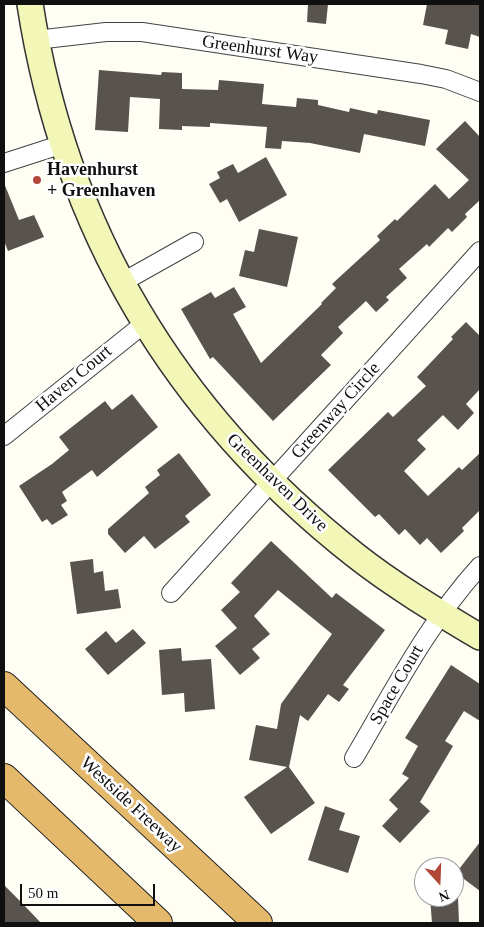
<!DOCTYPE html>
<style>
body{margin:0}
#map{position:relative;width:484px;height:927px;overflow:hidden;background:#fefef4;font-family:"Times New Roman",serif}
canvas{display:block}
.frame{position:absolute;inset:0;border:5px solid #101010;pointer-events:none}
.north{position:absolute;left:414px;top:857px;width:50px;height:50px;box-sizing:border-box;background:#fff;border:1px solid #9f9f9f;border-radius:50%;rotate:160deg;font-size:14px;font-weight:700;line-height:20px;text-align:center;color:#101010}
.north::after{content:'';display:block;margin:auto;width:18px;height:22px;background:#b14837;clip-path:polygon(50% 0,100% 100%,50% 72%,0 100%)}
.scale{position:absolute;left:20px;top:884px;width:135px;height:22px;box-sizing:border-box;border:2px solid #101010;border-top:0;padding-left:6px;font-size:15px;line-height:18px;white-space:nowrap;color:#101010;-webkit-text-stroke:4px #fff;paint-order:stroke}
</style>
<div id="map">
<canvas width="484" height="927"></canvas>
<div class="frame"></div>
<div class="north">N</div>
<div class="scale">50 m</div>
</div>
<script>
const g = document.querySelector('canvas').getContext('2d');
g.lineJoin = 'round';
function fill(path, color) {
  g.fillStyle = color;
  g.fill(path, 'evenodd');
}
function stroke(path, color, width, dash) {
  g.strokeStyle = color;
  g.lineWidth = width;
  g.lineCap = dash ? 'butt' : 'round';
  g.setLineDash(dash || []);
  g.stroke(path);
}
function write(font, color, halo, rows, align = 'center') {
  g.font = font + ' "Times New Roman",serif';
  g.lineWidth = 5;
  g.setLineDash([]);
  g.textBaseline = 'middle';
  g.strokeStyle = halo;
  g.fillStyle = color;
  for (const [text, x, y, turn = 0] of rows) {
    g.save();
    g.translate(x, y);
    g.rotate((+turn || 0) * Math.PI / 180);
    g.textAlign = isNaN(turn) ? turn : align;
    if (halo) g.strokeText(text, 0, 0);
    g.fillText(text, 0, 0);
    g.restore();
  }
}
fill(new Path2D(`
 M308 4H328L326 24 307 22Z
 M427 4H480V37L471 34 468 49 445 44 448 30 423 25Z
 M99 70 161 75 162 72 182 73V89L218 90 219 80 264 84 262 104 296 107 297 98 318 100V105L349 112 350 108 377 114 378 110 430 120 425 146 364 134 360 153 310 143 282 141 281 149 265 148 267 127 210 123V127L182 126V130L159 129 160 99 130 97 128 132 95 130Z
 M465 121 480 137V200L465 214 467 217 452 232 448 228 429 247 427 244 399 269 407 278 386 297 389 300 376 312 366 301 338 327 343 333 321 355 331 365 273 421 213 357 210 359 181 309 211 292 215 298 234 287 246 307 233 314 261 363 322 304 321 303 336 288 332 284 380 240 377 236 395 219 397 221 435 184 449 199 469 180 436 149Z
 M266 157 287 195 239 222 227 199 220 203 209 184 220 178 217 172 233 164 238 173Z
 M4 183 19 220 34 215 44 237 8 251 4 241Z
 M259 229 298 237 287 287 239 276 245 250 254 252Z
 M466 322 480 336V389L466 404 474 413 458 430 443 415 417 440 426 449 404 471 428 496 459 467 462 470 480 453V510L462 528 464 531 441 553 427 538 420 545 405 529 399 535 379 514 375 517 328 470 388 412 393 417 426 386 417 377 453 339 451 337Z
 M132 394 158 427 97 477 92 470 62 492 67 501 61 505 68 515 52 525 47 519 42 522 19 486 52 464 69 450 59 437 105 401 112 410Z
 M179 453 211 495 185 516 190 522 155 549 144 536 125 553 108 534V529L149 493 145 487 160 475 157 470Z
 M271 541 332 598 336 593 385 630 343 685 349 689 339 702 328 694 308 721 300 715 289 767 315 803 271 834 244 797 287 767 249 760 256 725 277 729 281 704 332 634 278 590 254 616 270 634 252 649 260 658 240 675 215 646 237 628 221 610 240 592 231 583Z
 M93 559 94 573 103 571 105 591 118 589 121 608 77 614 70 562Z
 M133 629 146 643 108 675 85 649 106 631 116 643Z
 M181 648 182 661 211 659 215 709 185 712 184 693 162 695 159 650Z
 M451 665 480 684V721L464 711 445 741 453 746 420 802 430 811 400 843 382 826 398 809 389 800 409 778 402 774 418 746 405 738Z
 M325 806 345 813 339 830 360 836 348 873 308 860Z
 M480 842V891L456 873Z
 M4 885 21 902 41 923H4Z
 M430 897H458L459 923H432Z`), '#58534e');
const street = new Path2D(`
 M36 40 106 32H142L421 74 446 79 480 92
 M4 163 63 144
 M121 283 194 242
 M4 436 145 323
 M171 593 480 251
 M354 758C393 692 428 623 480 566`);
const secondary = new Path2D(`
 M30 4C65 230 175 413 355 555 393 585 438 612 480 637`);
const highway = new Path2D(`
 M4 686 258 923
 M4 778 158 923`);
stroke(street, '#434343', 20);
stroke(secondary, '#323232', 28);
stroke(highway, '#212121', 30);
stroke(street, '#fff', 18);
stroke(secondary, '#f2f6b7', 25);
stroke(highway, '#e4b96c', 28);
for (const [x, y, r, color] of [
 [37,180,5,"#b14837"]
]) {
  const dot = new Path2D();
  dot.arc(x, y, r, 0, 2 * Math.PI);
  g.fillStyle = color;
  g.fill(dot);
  stroke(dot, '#fff', 2);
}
write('18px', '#101010', '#fff', [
 ["Greenhurst Way",260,50,8],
 ["Haven Court",74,379,-40],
 ["Greenway Circle",336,411,-48],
 ["Greenhaven Drive",277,483,44],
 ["Space Court",397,685,-60],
 ["Westside Freeway",131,805,43]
]);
write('bold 18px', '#101010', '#fff', [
 ["Havenhurst",47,170],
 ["+ Greenhaven",47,191]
], 'left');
</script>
